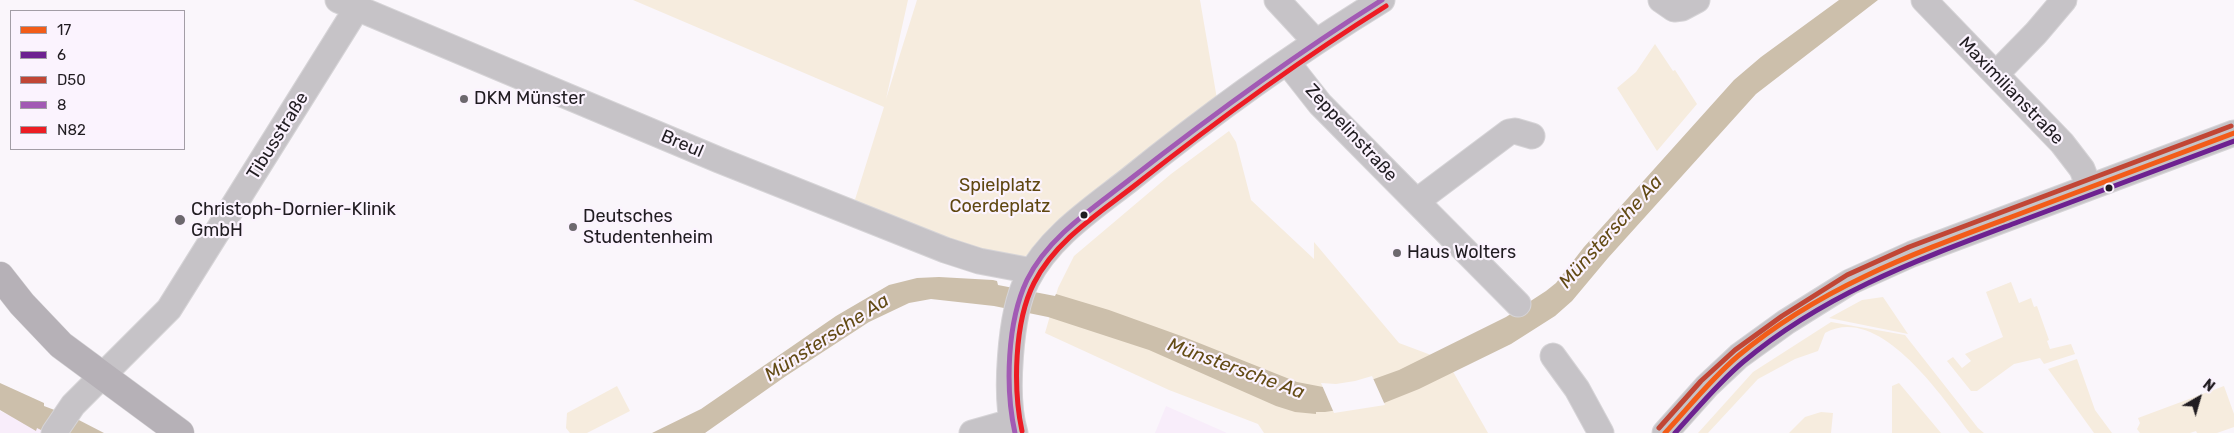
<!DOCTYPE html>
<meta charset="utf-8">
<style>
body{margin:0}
#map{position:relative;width:2234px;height:433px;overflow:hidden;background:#faf6fb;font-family:Rubik,sans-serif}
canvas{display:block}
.legend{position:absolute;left:10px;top:10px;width:175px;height:140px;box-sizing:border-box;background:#fbf3fe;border:1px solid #a39da6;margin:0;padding:6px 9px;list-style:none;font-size:15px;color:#201c21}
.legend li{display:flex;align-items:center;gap:10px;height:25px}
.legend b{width:25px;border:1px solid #a39da6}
.north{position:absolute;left:2174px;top:373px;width:50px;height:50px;-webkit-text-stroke:4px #fbf3fe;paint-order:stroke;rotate:38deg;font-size:14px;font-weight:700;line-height:20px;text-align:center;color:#201c21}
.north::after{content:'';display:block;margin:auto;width:18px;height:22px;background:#201c21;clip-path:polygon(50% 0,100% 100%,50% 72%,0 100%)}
</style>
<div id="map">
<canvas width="2234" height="433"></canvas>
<ul class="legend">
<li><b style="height:6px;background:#f25c19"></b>17</li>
<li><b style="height:6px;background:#6d2190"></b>6</li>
<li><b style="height:6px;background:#c14635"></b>D50</li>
<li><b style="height:6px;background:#a25ab4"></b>8</li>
<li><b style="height:6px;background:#ed1c24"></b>N82</li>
</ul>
<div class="north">N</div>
</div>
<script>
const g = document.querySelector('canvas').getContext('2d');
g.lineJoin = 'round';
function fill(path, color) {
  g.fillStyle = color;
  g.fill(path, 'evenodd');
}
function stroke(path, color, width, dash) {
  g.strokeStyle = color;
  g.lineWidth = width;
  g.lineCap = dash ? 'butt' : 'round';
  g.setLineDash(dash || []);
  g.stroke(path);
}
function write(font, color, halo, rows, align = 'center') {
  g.font = font + ' Rubik,sans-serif';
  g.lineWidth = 4.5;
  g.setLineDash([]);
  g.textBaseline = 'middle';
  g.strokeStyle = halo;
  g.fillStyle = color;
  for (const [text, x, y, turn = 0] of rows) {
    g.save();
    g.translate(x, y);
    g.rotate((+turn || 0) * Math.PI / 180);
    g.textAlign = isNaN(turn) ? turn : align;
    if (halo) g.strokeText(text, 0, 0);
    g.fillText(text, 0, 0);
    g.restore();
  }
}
fill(new Path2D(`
 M1166 406 1227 433H1155Z
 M0 411 52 433H0Z`), '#f8edfa');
fill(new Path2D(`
 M633 0H908L886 99 917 0H1200L1217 99 1093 193 1015 266 853 206 884 107Z
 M1655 44 1673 71 1675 70 1697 104 1657 151 1617 88 1636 72Z
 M1229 131 1236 142 1251 200 1314 259V242L1399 343 1447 361 1488 433H1264L1258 424 1169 390 1045 333 1058 288 1074 256 1171 174Z
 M2011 282 2019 303 2031 298 2034 307 2037 306 2049 340 2047 341 2050 349 2071 344 2075 354 2044 364 2040 358 2014 364 1977 391H1971L1947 361 1953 357 1962 368 1971 361 1965 354 2003 337 1986 292Z
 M1883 297 1908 334 1829 318 1862 300Z
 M1831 322 1905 335 1978 428 1984 433H1970C1943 398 1879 302 1825 333L1818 351 1795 359 1758 379 1708 433H1698L1753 372Z
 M2077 359 2095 410 2112 433H2094L2048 369Z
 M1899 383 1941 433H1892V386Z
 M617 386 630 411 587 433H570L566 428 567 413Z
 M2224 386 2234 414V427L2217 433H2197L2196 431 2190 433H2140L2137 429 2140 423 2138 418Z
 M1821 412 1833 413 1831 433H1789L1805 417Z`), '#f6ecde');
fill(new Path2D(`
 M1839 0H1878L1756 94 1608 258 1572 301 1555 316 1511 344 1419 389 1384 403 1325 412H1316V414L1295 412 1276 406 1149 350 1048 317 994 306 931 299 909 303 869 322 786 376 705 433H652L701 409 836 316 889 285 917 278 939 277 993 280 997 281 998 285 1055 296 1056 294 1109 310 1184 337 1297 382 1323 387 1374 379 1399 370 1506 317 1546 291 1556 283 1584 247 1734 80 1761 57Z
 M0 383 44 403V406L73 417 104 433H47L37 428 36 431 0 410Z`), '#ccbfab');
fill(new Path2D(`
 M1372 376 1385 405 1334 413 1321 383 1336 384 1355 381Z`), '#faf6fb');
const minor = new Path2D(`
 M338 0 719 160 945 250 979 261 1032 271
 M1277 0 1315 41
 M1661 0 1674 9 1682 8 1697 0
 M1924 0 2062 143 2082 169 2089 187
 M1287 62 1320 104 1518 304
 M1996 74 2036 33 2064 0
 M1417 201 1509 132 1515 131 1532 136
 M1553 356 1577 389 1601 433
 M54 433 73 405 169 309 357 8
 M972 433 1011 422
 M1015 433C1004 398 1010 313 1027 280 1049 237 1092 209 1129 180 1209 115 1294 54 1382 0
 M1665 433 1707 386 1739 356 1786 322 1850 282 1912 254 2234 133`);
const major = new Path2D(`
 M0 276 22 304 61 345 180 433`);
stroke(minor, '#d6d4d7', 27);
stroke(major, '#d6d4d7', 29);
stroke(minor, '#c6c3c7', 25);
stroke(major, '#b6b1b7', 28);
stroke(new Path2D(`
 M1665 433C1689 407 1711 379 1738 356 1820 287 1915 253 2014 216 2087 188 2161 161 2234 133`), '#f25c19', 5);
stroke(new Path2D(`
 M1675 433C1697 409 1718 383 1743 362 1825 293 1920 259 2018 222 2090 195 2162 168 2234 141`), '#6d2190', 5);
stroke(new Path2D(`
 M1659 428 1701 381 1735 350 1782 316 1847 275 1909 247 2231 126`), '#c14635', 5);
stroke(new Path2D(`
 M1015 433C1005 388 1007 322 1027 280 1048 237 1092 209 1129 180 1211 116 1294 55 1382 0`), '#a25ab4', 5);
stroke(new Path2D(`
 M1022 431C1013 389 1014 322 1034 283 1055 241 1098 214 1134 186 1215 122 1298 61 1386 6`), '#ed1c24', 5);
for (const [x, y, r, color] of [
 [464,99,5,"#6c686d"],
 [2109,188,4.5,"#201c21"],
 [1084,215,4.5,"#201c21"],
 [180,220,6,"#6c686d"],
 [573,227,5,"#6c686d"],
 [1397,253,5,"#6c686d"]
]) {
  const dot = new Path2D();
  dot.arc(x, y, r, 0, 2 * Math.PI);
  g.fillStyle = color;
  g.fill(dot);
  stroke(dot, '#fbf3fe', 2);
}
write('18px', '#201c21', '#fbf3fe', [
 ["Maximilianstraße",2011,91,46],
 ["Zeppelinstraße",1351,133,47],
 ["Tibusstraße",278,136,-58],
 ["Breul",682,144,23]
]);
write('18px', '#201c21', '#fbf3fe', [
 ["DKM Münster",474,99],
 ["Christoph-Dornier-Klinik",191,210],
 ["GmbH",191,231],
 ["Deutsches",583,217],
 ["Studentenheim",583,238],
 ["Haus Wolters",1407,253]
], 'left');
write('18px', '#5f4710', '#fbf3fe', [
 ["Spielplatz",1000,186],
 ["Coerdeplatz",1000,207]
]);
write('italic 19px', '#634b15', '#fbf3fe', [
 ["Münstersche Aa",1611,232,-48],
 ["Münstersche Aa",827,338,-33],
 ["Münstersche Aa",1236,369,20]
]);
</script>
